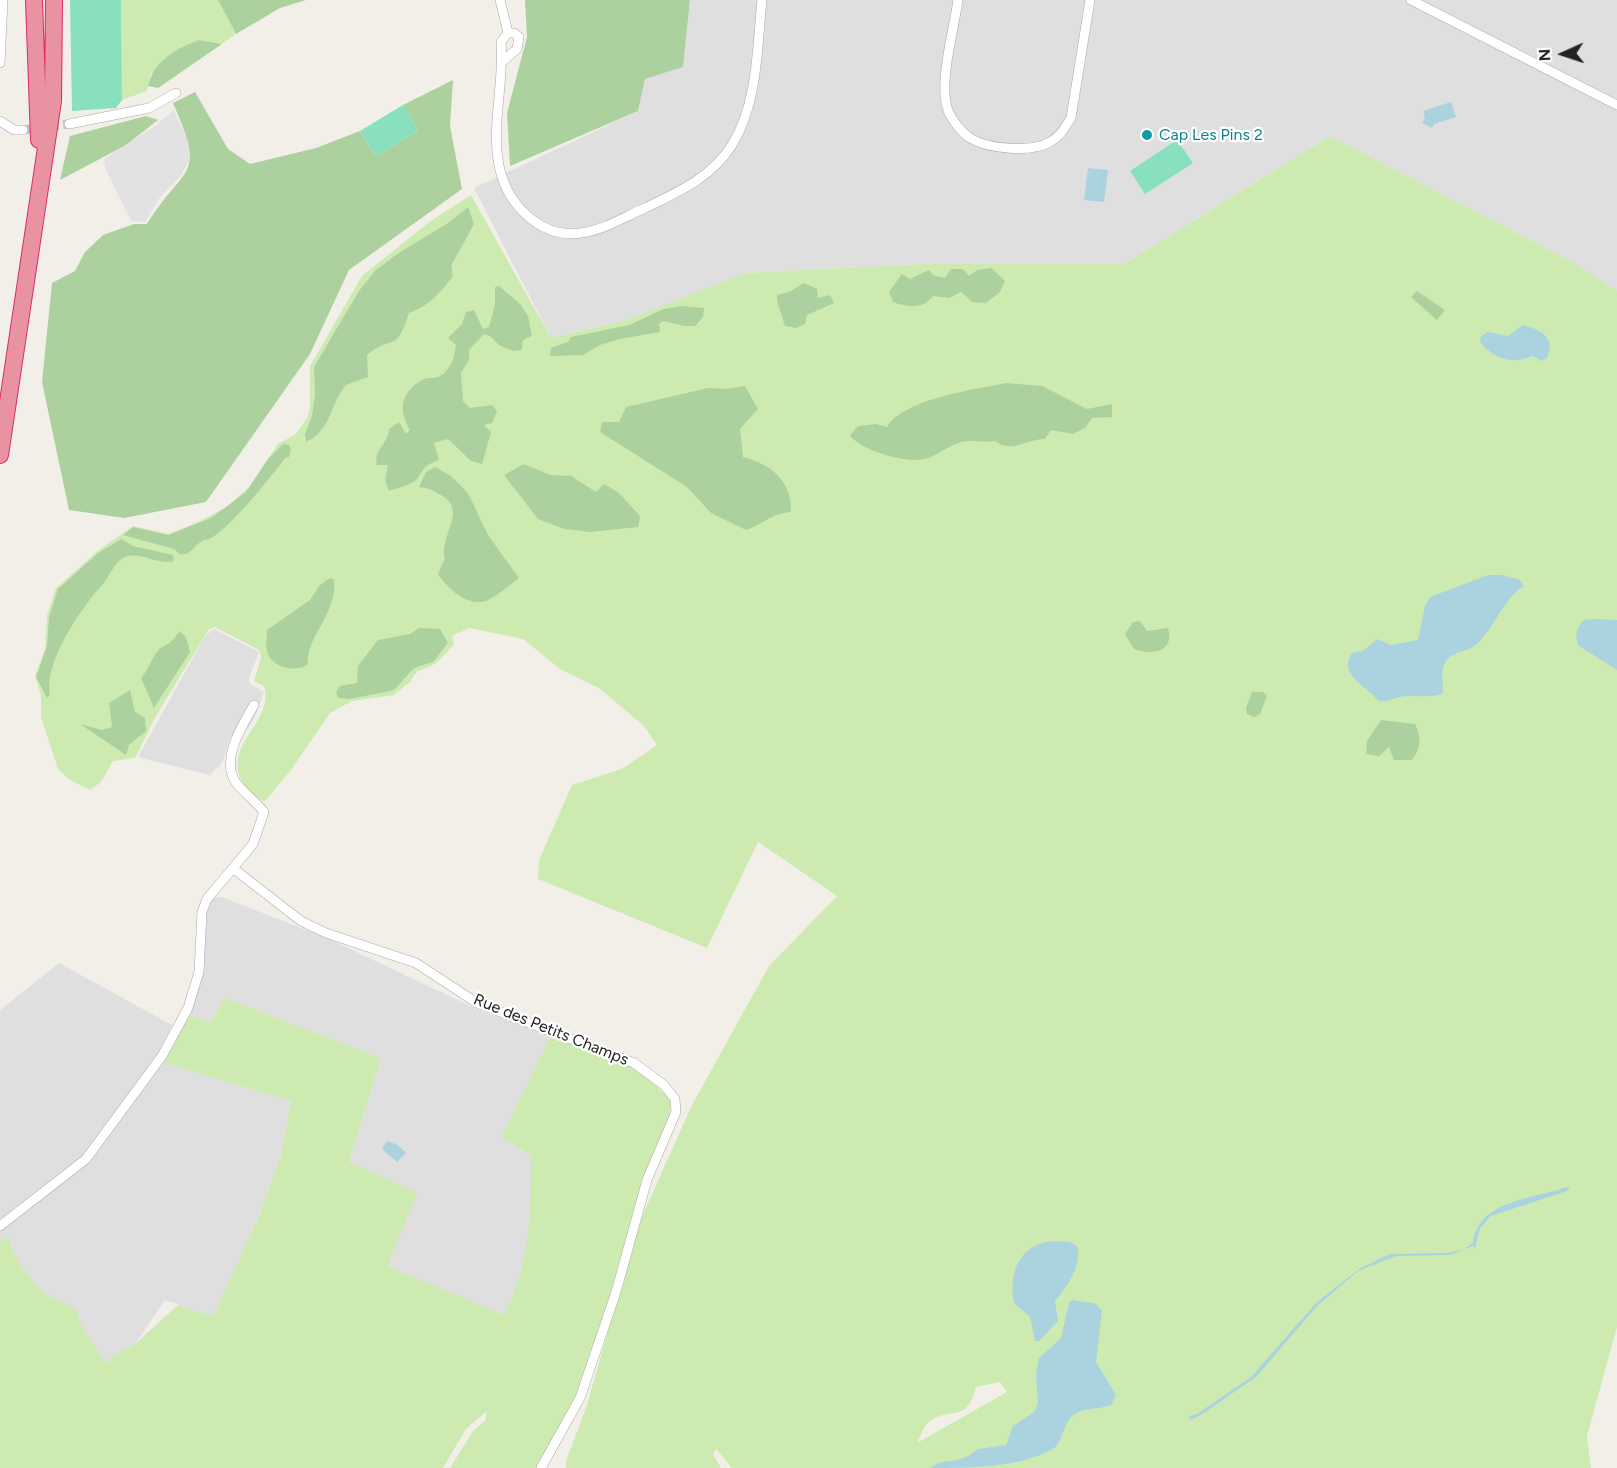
<!DOCTYPE html>
<style>
body{margin:0}
#map{position:relative;width:1617px;height:1468px;overflow:hidden;background:#f2efe9;font-family:Figtree,sans-serif}
canvas{display:block}
.north{position:absolute;left:1533px;top:24px;width:60px;height:60px;-webkit-text-stroke:4px #fff;paint-order:stroke;rotate:267deg;font-size:16px;font-weight:700;line-height:24px;text-align:center;color:#222}
.north::after{content:'';display:block;margin:auto;width:21px;height:27px;background:#222;clip-path:polygon(50% 0,100% 100%,50% 72%,0 100%)}
</style>
<div id="map">
<canvas width="1617" height="1468"></canvas>
<div class="north">N</div>
</div>
<script>
const g = document.querySelector('canvas').getContext('2d');
g.lineJoin = 'round';
function fill(path, color) {
  g.fillStyle = color;
  g.fill(path, 'evenodd');
}
function stroke(path, color, width, dash) {
  g.strokeStyle = color;
  g.lineWidth = width;
  g.lineCap = dash ? 'butt' : 'round';
  g.setLineDash(dash || []);
  g.stroke(path);
}
function write(font, color, halo, rows, align = 'center') {
  g.font = font + ' Figtree,sans-serif';
  g.lineWidth = 4.5;
  g.setLineDash([]);
  g.textBaseline = 'middle';
  g.strokeStyle = halo;
  g.fillStyle = color;
  for (const [text, x, y, turn = 0] of rows) {
    g.save();
    g.translate(x, y);
    g.rotate((+turn || 0) * Math.PI / 180);
    g.textAlign = isNaN(turn) ? turn : align;
    if (halo) g.strokeText(text, 0, 0);
    g.fillText(text, 0, 0);
    g.restore();
  }
}
fill(new Path2D(`
 M690 0H1617V291L1573 262 1330 136 1124 264H923L745 273 623 321 551 338 474 188 638 111 645 79 683 67Z
 M214 629 259 652 249 678 250 684 264 692 255 717 244 734 231 736 222 763 210 775 138 757 205 636Z
 M222 897 329 939 483 1012 551 1035 501 1137 531 1156 532 1224 520 1280 504 1316 387 1266 349 1162 381 1058 225 998 210 1023 188 1014 207 899Z
 M59 963 172 1025 155 1060 291 1101 281 1156 259 1216 213 1317 165 1300 136 1343 113 1356 99 1372 50 1412 12 1352 0 1263V1010Z`), '#e0dfdf');
fill(new Path2D(`
 M121 0H218L236 34 222 44 199 40 151 74 147 91 122 100Z
 M1330 136 1573 262 1617 291V1327L1587 1436 1591 1468H732L716 1449 713 1454 721 1468H566V1461L586 1408 639 1223 692 1105 769 966 837 896 758 842 707 948 538 879 539 860 572 785 622 769 657 745 644 726 599 688 560 669 523 639 469 628 452 636 454 644C442 658 435 667 417 671L410 682 394 695 352 701 330 713 291 770 265 801C256 800 252 795 247 788 215 748 276 723 264 686L254 681 261 658 259 650 215 627 209 629 156 716 135 758 113 761 101 782 90 790 70 780 58 769 41 717V695L35 676 45 649 47 615 56 588 100 549 133 526 169 534 198 522 228 506 249 487 278 444 296 434 307 418 310 407V366L362 276 429 222 471 195 551 338 623 321 745 273 923 264H1124ZM1000 1382 1007 1392 917 1443C920 1437 922 1430 926 1425 945 1404 967 1427 976 1387Z
 M225 998 381 1058 349 1162 417 1193 387 1266 504 1315C530 1265 531 1212 531 1156L501 1137 551 1035 638 1069 671 1100 670 1112 579 1393 537 1468H450L473 1431 485 1421 487 1411 466 1429 443 1468H0V1242L9 1237C11 1255 34 1286 49 1296 57 1301 68 1304 76 1308L82 1327 106 1364 113 1356 136 1343 178 1305 213 1316 259 1216 281 1156 291 1101 154 1060 188 1014 210 1023Z`), '#cdebb0');
fill(new Path2D(`
 M218 0H306L280 8 236 34Z
 M525 0H690L683 67 645 79 638 111 510 166 507 113 527 37Z
 M199 40 222 44 158 88 148 86C154 60 176 49 199 40Z
 M453 80 450 126 462 189 349 270 310 354 206 502 124 518 69 510 42 382 52 283 75 271 85 252 103 235 134 224H147C185 163 207 180 173 103L195 92 228 149 250 164 316 148 360 131 375 156 418 131 403 105Z
 M146 116 158 120 126 145 60 180 70 136Z
 M468 207 474 224 451 266 453 276C440 293 429 306 409 313 396 354 393 334 367 355L368 377 346 385C330 404 331 431 306 442L305 434 312 416 315 394 314 367 359 291 375 271 397 254 448 223Z
 M991 268 1005 281 1000 292 986 303 972 302 961 292 949 298 933 296C923 309 908 308 893 302L889 292 902 274 910 279 929 270 933 275 945 278 951 269H963L969 276 977 270Z
 M804 283 817 289 818 298 830 295 834 303 807 315 805 324 796 328 785 326 777 301V295L789 292Z
 M499 286 521 305 528 316 532 336 523 340 522 350 513 351 499 345 490 336 484 334 469 350V360L461 373 463 401 470 408 492 405 497 411 492 423 484 425 491 432 482 464 471 461 448 439 434 443 439 460C423 466 425 468 417 479 412 485 396 488 389 491L385 480 388 465H377C373 449 388 445 389 429L399 422 406 434 410 430C397 409 402 390 424 379 429 377 433 379 438 377 451 371 454 358 456 345L448 338 462 324 466 312 474 310 483 329 489 327 495 305V287Z
 M1417 291 1445 310 1437 320 1411 297Z
 M681 306 704 308 703 317 695 326H684L663 321 659 324 660 332 620 339 600 345 583 355 550 356 551 348 568 342 571 337 629 325 664 309Z
 M1006 383 1042 386 1087 409 1112 404V417L1092 418 1085 428 1073 434 1051 430 1045 439C1026 439 1011 454 995 441 985 443 976 440 967 441 951 443 942 453 928 458 908 465 863 451 850 436L858 426 876 424 887 427C903 399 976 389 1006 383Z
 M745 386 758 409 740 429 743 457C771 464 792 481 791 512 768 515 766 523 746 530L711 513 687 487 600 432 602 422H619L626 407 708 388 727 389Z
 M283 444 289 445 291 450 289 457 285 458C273 475 228 530 211 538 208 540 205 539 202 541 193 546 191 556 180 554L174 549 123 535 133 527 168 535 211 518 246 492 268 459Z
 M524 464 550 475 571 476 596 492 604 484 618 492 640 516 638 527 590 532 564 529 538 519 504 475Z
 M435 467 451 476 468 493 488 535 519 578C510 585 498 595 488 600 469 609 447 588 438 574L445 558C439 534 471 508 437 493 431 489 427 488 419 487L426 472Z
 M121 539 133 546 173 555 174 561C158 566 141 551 125 557 114 562 110 576 102 585 82 607 44 662 50 694L47 698 36 677 47 646 49 617 58 589 97 554Z
 M330 578 334 580C338 613 305 638 308 664 298 672 279 669 271 659 264 651 267 639 267 630L310 600 319 586Z
 M1140 621 1147 631 1168 628C1175 652 1152 656 1134 649L1125 634 1133 622Z
 M419 628 440 629 448 643 433 662 414 668 394 690 350 699 338 698 336 692 340 686 357 683 358 666 378 640 410 634Z
 M179 631 186 637 190 652 154 708 141 678C148 670 150 662 156 653 162 644 170 648 179 631Z
 M130 690 135 712 145 718 146 731 129 745 126 755 80 724 102 730 112 727 109 703Z
 M1252 692H1263L1267 696 1260 714 1254 717 1247 714 1246 708Z
 M1381 720 1415 724C1422 738 1421 748 1412 760H1394L1389 747 1379 756 1366 754 1367 741Z`), '#add19e');
fill(new Path2D(`
 M70 0H121L122 100 116 108 72 111Z
 M403 105 418 131 375 156 360 131Z
 M1177 140 1193 163 1145 194 1130 171Z`), '#88e0be');
fill(new Path2D(`
 M174 110 188 141 190 159 180 177 160 197 145 222 131 221 106 170 104 159 155 126Z`), '#e2e2e2');
fill(new Path2D(`
 M1451 102 1456 117 1434 124 1432 128 1422 123 1425 118 1423 111Z
 M1088 168 1108 170 1104 202 1084 200Z
 M1523 325C1541 330 1556 337 1547 358L1542 361 1532 356C1512 365 1494 359 1480 342L1481 336 1488 332 1508 336Z
 M1488 575H1502L1520 580 1524 586C1504 598 1494 628 1477 644 1467 653 1453 650 1445 663 1439 674 1445 683 1442 694 1425 699 1415 694 1400 697 1394 698 1387 702 1381 701 1376 700 1375 696 1371 693 1357 682 1339 670 1353 652L1363 651 1377 639 1391 645 1418 640 1425 606 1430 597Z
 M1596 619 1617 620V670L1579 646C1574 635 1576 628 1584 620Z
 M387 1141 398 1145 406 1153 397 1162 382 1149Z
 M1570 1186 1567 1191 1491 1216 1480 1228 1475 1249 1473 1246 1449 1255 1396 1256 1358 1271 1317 1306 1256 1377 1201 1415 1191 1420 1188 1417 1197 1414 1251 1377 1317 1302 1359 1269 1390 1254 1447 1253 1464 1249 1473 1243C1478 1199 1536 1199 1570 1186Z
 M1054 1241 1070 1242 1077 1246C1083 1265 1066 1288 1055 1301L1058 1321 1039 1341H1035L1030 1317 1014 1303C1008 1272 1020 1243 1054 1241Z
 M1072 1300 1094 1303 1102 1310 1096 1362 1116 1395 1111 1405C1099 1410 1086 1407 1075 1414 1062 1422 1065 1440 1053 1449 1018 1468 972 1468 930 1468 948 1455 955 1468 978 1449L1006 1445 1013 1426 1034 1412 1038 1404 1036 1373 1039 1358 1061 1338 1069 1303Z`), '#aad3df');
stroke(new Path2D(`
 M23 130 69 124`), '#c8c6c1', 9, [9, 4.5]);
const street = new Path2D(`
 M500 0 508 33
 M958 0C954 30 937 87 949 113 953 121 962 133 970 138 988 149 1031 153 1050 142 1060 137 1065 127 1071 118L1090 0
 M1411 0 1617 105
 M503 61 517 49 519 37 514 33H508L501 42C505 85 488 135 502 177 513 210 545 239 581 233 604 230 624 217 645 208 678 192 711 178 732 145 758 103 757 48 762 0
 M0 63 3 0
 M0 121 14 130H23
 M69 124 149 108 176 93
 M234 869 301 921 326 933 416 963 477 1003 634 1063 664 1085 675 1099 676 1112 647 1180 616 1292 580 1398 541 1468
 M0 1226 86 1159 162 1056 188 1008 199 972 202 912 207 899 253 844 264 812C256 802 245 794 237 784 219 761 242 726 254 705`);
const highway = new Path2D(`
 M34 0 39 140
 M0 455 53 101 54 0`);
stroke(street, '#a9a9a9', 10);
stroke(highway, '#dc2a67', 18);
stroke(street, '#fff', 9);
stroke(highway, '#e892a2', 16);
for (const [x, y, r, color] of [
 [1147,135,6,"#0f9aa8"]
]) {
  const dot = new Path2D();
  dot.arc(x, y, r, 0, 2 * Math.PI);
  g.fillStyle = color;
  g.fill(dot);
  stroke(dot, '#fff', 2);
}
write('16px', '#0d838f', '#fff', [
 ["Cap Les Pins 2",1159,135]
], 'left');
write('16px', '#222', '#fff', [
 ["Rue des Petits Champs",551,1030,22]
]);
</script>
